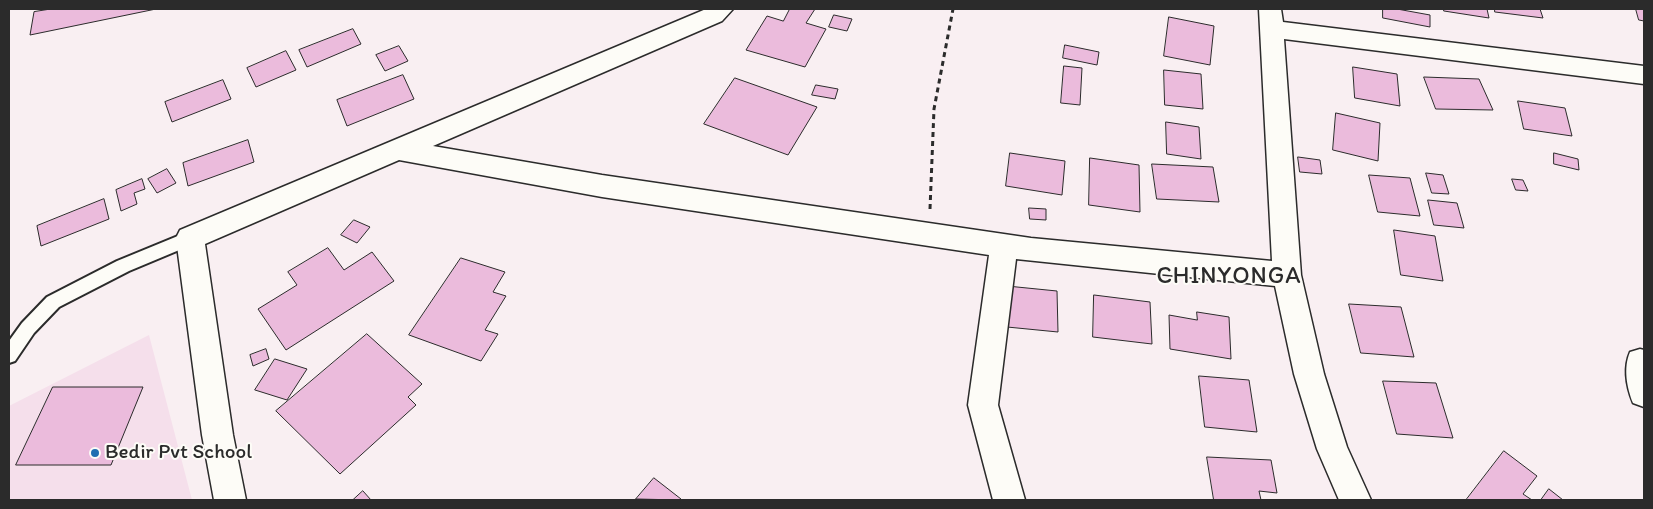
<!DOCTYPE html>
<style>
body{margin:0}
#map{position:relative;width:1653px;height:509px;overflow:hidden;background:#f9eff2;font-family:Itim,sans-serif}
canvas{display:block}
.frame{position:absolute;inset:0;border:10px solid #2b2b2b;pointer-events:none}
</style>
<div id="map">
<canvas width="1653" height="509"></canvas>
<div class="frame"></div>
</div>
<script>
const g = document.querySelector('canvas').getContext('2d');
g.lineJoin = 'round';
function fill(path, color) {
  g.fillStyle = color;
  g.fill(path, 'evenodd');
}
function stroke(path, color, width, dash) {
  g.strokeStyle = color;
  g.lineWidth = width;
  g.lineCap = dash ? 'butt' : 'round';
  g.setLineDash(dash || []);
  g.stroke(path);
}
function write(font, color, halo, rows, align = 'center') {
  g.font = font + ' Itim,sans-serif';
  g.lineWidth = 4;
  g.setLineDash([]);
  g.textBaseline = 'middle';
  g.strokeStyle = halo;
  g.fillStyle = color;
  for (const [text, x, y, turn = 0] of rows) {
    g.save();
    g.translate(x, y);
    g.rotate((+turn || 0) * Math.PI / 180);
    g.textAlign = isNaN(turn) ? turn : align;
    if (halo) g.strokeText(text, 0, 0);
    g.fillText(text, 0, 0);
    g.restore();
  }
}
fill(new Path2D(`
 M149 335 192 500H9V406Z`), '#f5dfeb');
const building = new Path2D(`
 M51 9H156L30 35 34 12Z
 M790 9H815L806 23 826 29 805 67 746 50 767 16 783 21Z
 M1383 9H1397L1430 15V27L1383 18Z
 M1444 9H1487L1489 18 1444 11Z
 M1495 9H1540L1543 18 1495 12Z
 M1636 9H1644V21L1639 20Z
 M834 15 852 19 847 31 829 27Z
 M1169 17 1214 26 1210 65 1164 56Z
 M353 29 361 44 307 67 299 50Z
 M1065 45 1099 52 1097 65 1063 58Z
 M399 46 408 61 385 71 376 55Z
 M286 51 296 70 256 87 247 68Z
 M1064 66 1082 68 1080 105 1061 103Z
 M1353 67 1397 74 1400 106 1355 98Z
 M1164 70 1201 74 1203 109 1165 105Z
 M403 75 414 99 347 126 337 100Z
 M1424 77 1479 79 1493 110 1436 109Z
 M735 78 817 107 788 155 704 124Z
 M223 80 231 99 172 122 165 102Z
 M816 85 838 89 835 99 812 95Z
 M1518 101 1565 108 1572 136 1524 129Z
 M1336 113 1380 123 1378 161 1333 150Z
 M1166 122 1199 127 1201 159 1167 154Z
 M248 140 254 162 188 186 183 163Z
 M1010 153 1065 161 1062 195 1006 186Z
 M1554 153 1578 159 1579 170 1554 164Z
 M1298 157 1320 160 1322 174 1300 172Z
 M1090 158 1139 165 1140 212 1089 205Z
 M1152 164 1213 167 1219 202 1157 199Z
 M167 169 176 183 157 193 148 179Z
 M1426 173 1443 175 1449 194 1432 193Z
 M1369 175 1410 178 1420 216 1378 212Z
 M142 179 145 189 134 193 137 204 121 211 116 190Z
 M1512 179 1523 180 1528 191 1516 190Z
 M104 199 109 219 41 246 37 226Z
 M1428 200 1457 203 1464 228 1434 225Z
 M1029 208 1046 209V220L1030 219Z
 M354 220 370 227 357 243 341 235Z
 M1394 230 1435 236 1443 281 1401 275Z
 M328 248 344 270 372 252 394 281 286 350 258 309 297 285 288 272Z
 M461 258 505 272 493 292 506 296 485 330 498 334 481 361 409 335Z
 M1007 286 1057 291 1058 332 1007 327Z
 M1094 295 1150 302 1152 344 1093 337Z
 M1349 304 1401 307 1414 357 1361 353Z
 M1197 312 1229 317 1231 359 1170 349 1169 315 1197 320Z
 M367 334 422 384 408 397 416 405 340 474 276 411Z
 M266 349 269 359 253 366 250 355Z
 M275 359 307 369 287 400 255 390Z
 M1199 376 1249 380 1257 432 1205 427Z
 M1383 381 1436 383 1453 438 1397 434Z
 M53 387H143L111 465H16Z
 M1504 451 1537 476 1523 494 1532 500H1468L1467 499Z
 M1207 457 1271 460 1277 493 1259 491 1261 500H1214Z
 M654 478 681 499 680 500 636 499Z
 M1549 489 1563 500H1541Z
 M363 491 371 500H353Z`);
fill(building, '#ebbbdc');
stroke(building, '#2b2b2b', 1);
const lane = new Path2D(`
 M190 231 196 233 198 238 196 243 129 271 59 307 34 333 15 361 9 363V341L22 323 47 297 117 261Z`);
const street = new Path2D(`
 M706 9H733L722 21 433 146 602 175 1031 238 1272 261 1259 9H1281L1283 22 1644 66V84L1284 39 1301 275 1324 374 1347 447 1371 500H1339L1317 449 1294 374 1275 286 1016 259 998 405 1025 500H993L968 405 989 255 602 197 399 160 205 244 233 435 246 500H214L202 435 176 238 180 230Z
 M1640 349 1644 350V407L1633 403C1627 388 1623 368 1630 352Z`);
stroke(lane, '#2b2b2b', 4);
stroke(street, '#2b2b2b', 3);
stroke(new Path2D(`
 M930 209 934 109 953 9`), '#2b2b2b', 3, [5, 4]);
fill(lane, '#fdfcf7');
fill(street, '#fdfcf7');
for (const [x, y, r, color] of [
 [95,453,5,"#1f6fb2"]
]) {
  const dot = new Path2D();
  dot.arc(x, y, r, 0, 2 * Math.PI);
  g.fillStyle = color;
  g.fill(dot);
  stroke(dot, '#fdfcf7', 2);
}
write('21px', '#2b2b2b', '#fdfcf7', [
 ["Bedir Pvt School",105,453]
], 'left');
g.letterSpacing = '1px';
write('24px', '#2b2b2b', '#fdfcf7', [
 ["CHINYONGA",1229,277]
]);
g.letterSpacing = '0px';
</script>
